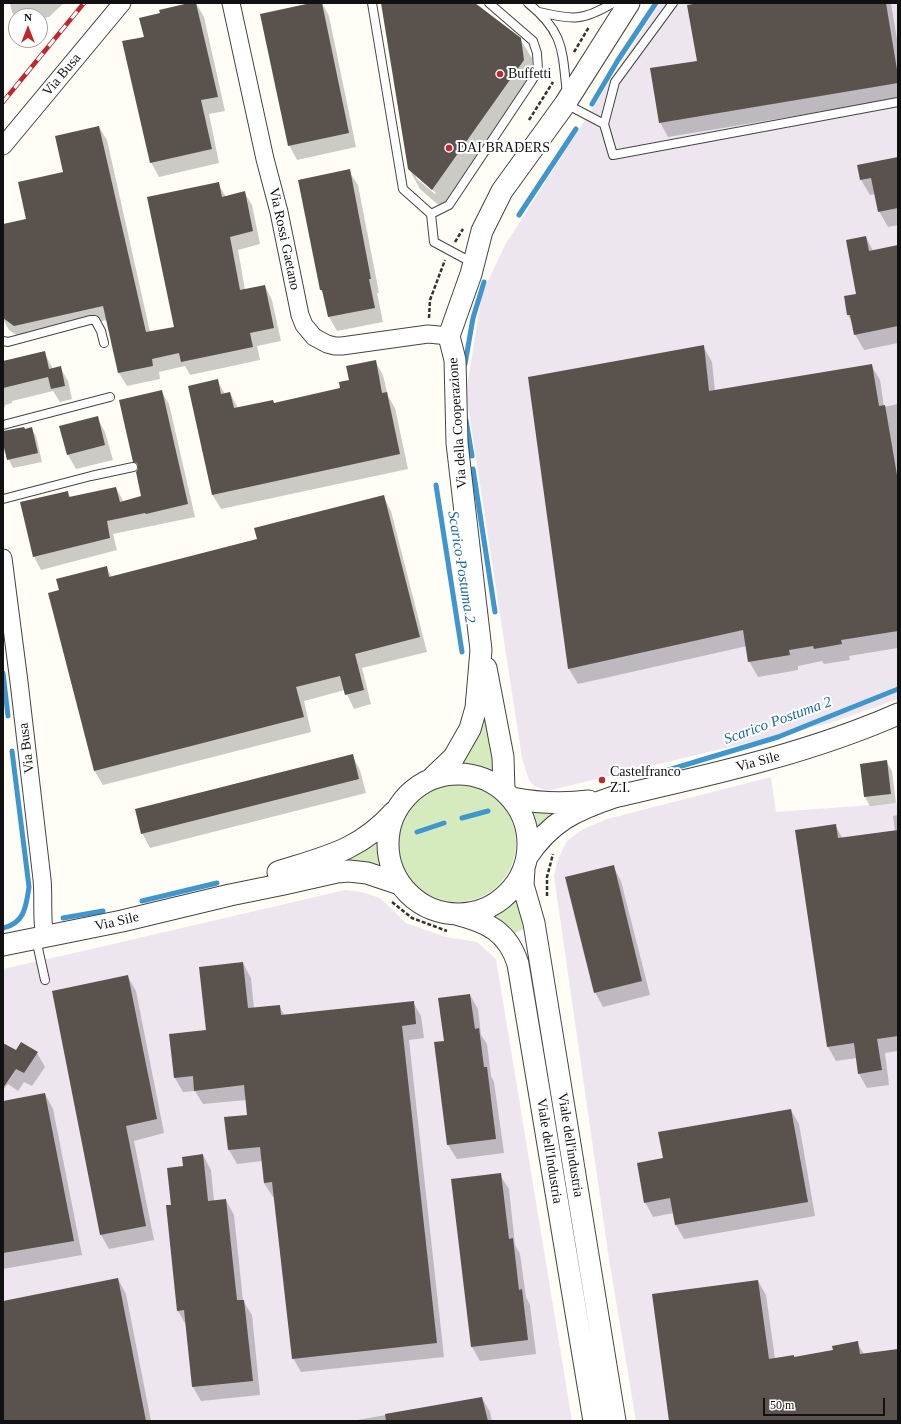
<!DOCTYPE html>
<style>
body{margin:0}
#map{position:relative;width:901px;height:1424px;overflow:hidden;background:#fffdf5;font-family:Georgia,serif}
canvas{display:block}
.frame{position:absolute;inset:0;border:4px solid #111;pointer-events:none}
.north{position:absolute;left:8px;top:8px;width:40px;height:40px;box-sizing:border-box;background:#fff;border:1px solid #a0a0a0;border-radius:50%;rotate:0deg;font-size:11px;font-weight:700;line-height:16px;text-align:center;color:#111}
.north::after{content:'';display:block;margin:auto;width:14px;height:18px;background:#c4262e;clip-path:polygon(50% 0,100% 100%,50% 72%,0 100%)}
.scale{position:absolute;left:763px;top:1398px;width:122px;height:18px;box-sizing:border-box;border:2px solid #111;border-top:0;padding-left:5px;font-size:12px;line-height:14px;white-space:nowrap;color:#111;-webkit-text-stroke:3px #fff;paint-order:stroke}
</style>
<div id="map">
<canvas width="901" height="1424"></canvas>
<div class="frame"></div>
<div class="north">N</div>
<div class="scale">50 m</div>
</div>
<script>
const g = document.querySelector('canvas').getContext('2d');
g.lineJoin = 'round';
function fill(path, color) {
  g.fillStyle = color;
  g.fill(path, 'evenodd');
}
function stroke(path, color, width, dash) {
  g.strokeStyle = color;
  g.lineWidth = width;
  g.lineCap = dash ? 'butt' : 'round';
  g.setLineDash(dash || []);
  g.stroke(path);
}
function write(font, color, halo, rows, align = 'center') {
  g.font = font + ' Georgia,serif';
  g.lineWidth = 4;
  g.setLineDash([]);
  g.textBaseline = 'middle';
  g.strokeStyle = halo;
  g.fillStyle = color;
  for (const [text, x, y, turn = 0] of rows) {
    g.save();
    g.translate(x, y);
    g.rotate((+turn || 0) * Math.PI / 180);
    g.textAlign = isNaN(turn) ? turn : align;
    if (halo) g.strokeText(text, 0, 0);
    g.fillText(text, 0, 0);
    g.restore();
  }
}
fill(new Path2D(`
 M660 3H898V699L833 722 547 791 533 785 529 780 522 758 466 393 482 294 505 245Z
 M771 777 776 812 898 803V1421H636L609 1259 554 876 557 862 563 848 568 840 583 829 607 819Z
 M345 890 362 892 380 898 406 923 446 937 477 942 496 959 572 1421H3V969L83 951Z`), '#eee6ef');
fill(new Path2D(`
 M482 689 497 775 477 766 455 764Z
 M398 843a59 59 0 1 1 118 0a59 59 0 1 1-118 0Z
 M565 807 536 831 530 810Z
 M377 838 378 854 382 872 322 869Z
 M516 897 527 927 512 935 490 916 504 908Z`), '#d5ebbd');
fill(new Path2D(`
 M10 3H64L49 17 40 19V16H16V19L12 12Z
 M194 3H196L204 17 225 111 209 114 219 163 159 177 151 162 145 37Z
 M316 3H322L329 16 356 147 297 160 289 145Z
 M382 3H474L520 39 532 58 534 79 443 209 420 189 409 169ZM416 176 436 193 435 194 416 178Z
 M705 3H891L898 45V99L668 137 660 122 698 61Z
 M99 127 107 140 150 332 176 327 218 184 226 197 244 192 252 205 260 244 238 250 245 290 265 286 272 300 281 341 257 346 260 360 190 375 185 366 159 372 160 379 127 386 119 373 107 320 23 339 9 330 3 319V225L27 220Z
 M898 158V225L888 227 879 211 875 194 870 195 861 180 858 166Z
 M349 171 358 185 379 293H377L383 322 337 331 329 317 325 297 321 290Z
 M866 237 873 251 898 246V345V343L864 350 855 334 853 325 848 315 857 295Z
 M703 346 712 362 715 391 871 365 880 380 884 407 898 404V648L849 656 850 660 824 664 822 661 798 666V670L758 677 749 661 747 646 578 684 569 669 529 378Z
 M44 352 53 369 60 367 68 381 72 399 60 402 53 391 12 401V403L5 405V407L3 408V363Z
 M375 361 383 375 388 396 395 408 408 469 221 509 212 494 217 380 225 394 230 393 238 408 273 401 274 404 341 389Z
 M161 391 169 404 195 517 113 534 117 550 41 570 34 557 21 503 67 492 71 498 116 488 124 502 143 497 139 470 134 461Z
 M97 417 105 432 113 460 76 469 68 455 60 427Z
 M31 428 36 436 42 462 13 468 3 448V432Z
 M383 496 391 511 427 652 362 668 371 704 354 709 345 690 304 701 311 732 103 785 94 770 60 591 106 567 112 577 258 540Z
 M352 755 360 770 366 793 150 848 142 833Z
 M886 761 892 771 896 803 870 806 865 797Z
 M898 815V1051L885 1053 889 1085 867 1088 859 1074 857 1058 836 1061 828 1047 796 831 835 825 843 839 895 831 893 816Z
 M613 866 621 881 650 995 603 1007 595 992Z
 M243 963 251 978 254 1009 279 1006 285 1016 413 1002 421 1016 424 1038 409 1040 444 1357 301 1372 293 1358 275 1197H273L264 1183 262 1161 237 1164 229 1150 248 1116 246 1100 203 1104 195 1091 183 1092 175 1078 207 1031Z
 M128 977 136 991 164 1133 134 1141 154 1240 109 1249 101 1235Z
 M470 995 478 1009 481 1035 487 1044 491 1076 494 1082 504 1153 457 1159 448 1145 445 1042Z
 M21 1044 37 1053 45 1067 32 1086 24 1082 18 1091 8 1084 3 1090V1051H16Z
 M45 1094 53 1109 82 1255 3 1269V1102Z
 M791 1110 799 1124 815 1216 684 1239 676 1225 674 1213 653 1217 645 1202Z
 M203 1155 211 1170 214 1201 226 1200 234 1215 243 1301 252 1315 260 1395 201 1401 193 1387 186 1325 178 1311 172 1206 184 1167Z
 M500 1175 509 1189 515 1245 520 1254 526 1297 530 1305 536 1354 480 1361 472 1347Z
 M118 1279 126 1294 151 1421H3V1302Z
 M758 1281 766 1295 775 1359 794 1358 834 1350 857 1343 864 1354 898 1350V1421H670Z
 M482 1398 490 1412 492 1421H352Z`), '#0003');
stroke(new Path2D(`
 M592 104 618 60 656 3
 M519 215 576 129
 M465 364 473 318 484 282
 M466 420 472 456
 M473 469 495 612
 M436 485 462 652
 M3 673 8 716
 M665 771 778 737 898 689
 M462 818 488 811
 M417 832 444 823
 M142 901 217 883
 M63 918 103 911
 M3 928C25 923 26 906 29 887L12 751`), '#3f96cf', 5);
fill(new Path2D(`
 M189 3H196L218 97 201 100 212 149 150 163 122 41 144 37 139 18 160 13 159 10Z
 M311 3H322L349 133 288 146 260 14Z
 M381 3H475L521 38 524 60 432 190 408 169Z
 M699 3H886L898 76V83L659 123 650 68 697 61 687 5Z
 M99 126 146 332 174 327 147 197 219 182 222 197 245 191 253 231 230 237 240 290 265 285 274 328 250 333 253 347 181 362 179 353 152 359 153 366 118 373 103 306 14 326 3 318V224L26 219 18 182 63 172 55 136Z
 M898 157V208L878 212 871 178 860 180 857 165Z
 M350 169 371 279H369L375 308 328 317 322 290H320L298 180Z
 M866 236 869 251 898 245V326L854 335 850 315H847L844 296 856 294 846 240Z
 M704 345 709 391 872 364 879 406 885 405 898 481V631L841 640 842 644 814 649 813 646 789 650 790 655 748 662 743 630 568 669 528 377Z
 M45 351 49 369 61 366 65 386 51 389 48 377 3 388V361Z
 M376 360 382 393 387 392 400 454 212 495 188 386 218 379 221 394 230 392 234 408 273 400 274 403 340 388 339 382 349 380 346 366Z
 M162 390 188 504 146 514 145 513 107 521 110 538 33 557 20 502 68 491 69 497 116 487 120 502 141 496 136 472 138 469V465L137 463 133 462 119 400Z
 M98 416 105 445 67 455 59 426Z
 M24 427 25 429 32 427 38 453 7 460 3 443V431Z
 M384 495 420 637 355 654 364 690 345 695 340 676 296 687 304 717 94 771 48 593 59 590 56 579 107 566 109 577 257 539 254 528Z
 M353 754 359 779 141 834 135 809Z
 M887 760 891 794 864 797 860 764Z
 M836 824 838 838 898 830V1036L877 1039 882 1070 858 1074 854 1043 827 1047 795 830Z
 M614 865 642 981 594 993 565 877Z
 M243 962 248 1008 280 1005 281 1015 414 1001 416 1024 402 1026 437 1343 292 1359 272 1182 264 1183 260 1147 228 1150 224 1117 247 1115 244 1085 194 1091 193 1076 174 1078 169 1034 206 1030 199 967Z
 M128 975 157 1119 126 1126 146 1226 100 1235 52 991Z
 M470 994 475 1029 479 1028 484 1067H487L496 1139 447 1145 434 1042 444 1041 438 998Z
 M21 1042 38 1052 24 1073 16 1069 3 1088V1043L16 1050Z
 M45 1093 74 1241 3 1253V1101Z
 M791 1109 808 1202 675 1225 670 1198 644 1203 637 1163 663 1158 658 1132Z
 M203 1154 208 1201 226 1199 237 1300H244L253 1381 192 1387 184 1310 177 1311 166 1205H171L167 1168 183 1166 182 1157Z
 M501 1173 509 1239 513 1238 519 1290 522 1289 528 1340 471 1347 451 1179Z
 M118 1278 146 1421H3V1301Z
 M758 1280 769 1359 794 1355V1357L833 1350 832 1346 858 1341 860 1354 898 1349V1421H669L652 1294Z
 M482 1397 488 1421H386L385 1414Z`), '#5a524d');
const service = new Path2D(`
 M372 3 403 189 431 214 449 205 531 82 538 70 537 53 533 41 489 3
 M528 3C565 33 562 51 567 94
 M673 3 615 82 604 124 613 155 898 102
 M539 12C573 20 583 21 613 3
 M566 104 604 124
 M431 214 434 242 473 263
 M3 341 8 342 90 320H95L101 331 104 343
 M3 425 110 397
 M3 499 91 476 133 467
 M36 939 45 980`);
const minor = new Path2D(`
 M231 3 265 159 279 212 300 315 304 325 314 337 327 344 335 346H342L428 334 449 336
 M3 146 122 3
 M3 558 19 682 42 879C44 899 41 918 45 938`);
const tertiary = new Path2D(`
 M486 668 503 757 504 790
 M388 844a70 70 0 1 1 140 0a70 70 0 1 1-140 0Z
 M431 779 454 757 470 729 476 708 481 650 457 443 455 360 449 336 471 274 482 231 502 191 565 104 629 3
 M512 798C537 803 563 804 589 801
 M527 857C550 822 575 810 614 797 709 775 807 754 898 714
 M524 869 523 885 534 923 615 1421
 M278 872C325 857 359 851 394 812
 M456 914C488 922 508 932 518 964L594 1421
 M3 945 122 921 230 895 284 884 337 872 349 871 367 873 400 884`);
stroke(service, '#444', 10);
stroke(minor, '#444', 19);
stroke(tertiary, '#444', 23);
stroke(new Path2D(`
 M574 52 589 27
 M529 120 553 82
 M455 242 463 229
 M429 318 430 300 445 260
 M547 896V877L553 854
 M392 902 412 918 447 931`), '#333', 2.5, [4, 2]);
stroke(service, '#fff', 8);
stroke(minor, '#fff', 17);
stroke(tertiary, '#fff', 21);
const rail = new Path2D(`
 M3 102 84 3`);
stroke(rail, '#c4262e', 4.5);
stroke(rail, '#fff', 3, [9]);
for (const [x, y, r, color] of [
 [500,74,4,"#c4262e"],
 [449,148,4,"#c4262e"],
 [602,780,4,"#c4262e"]
]) {
  const dot = new Path2D();
  dot.arc(x, y, r, 0, 2 * Math.PI);
  g.fillStyle = color;
  g.fill(dot);
  stroke(dot, '#fff', 1.5);
}
write('14px', '#111', '#fff', [
 ["Buffetti",508,74],
 ["DAI BRADERS",457,148],
 ["Castelfranco",610,772],
 ["Z.I.",610,788]
], 'left');
write('14px', '#111', '#fff', [
 ["Via Busa",62,75,-50],
 ["Via Rossi Gaetano",284,239,78],
 ["Via della Cooperazione",458,423,-94],
 ["Via Busa",27,748,-97],
 ["Via Sile",758,762,-15],
 ["Via Sile",117,922,-13],
 ["Viale dell'industria",570,1145,81],
 ["Viale dell'Industria",549,1151,81]
]);
write('italic 15px', '#1768a6', '#fff', [
 ["Scarico Postuma 2",461,567,81],
 ["Scarico Postuma 2",778,721,-20]
]);
</script>
